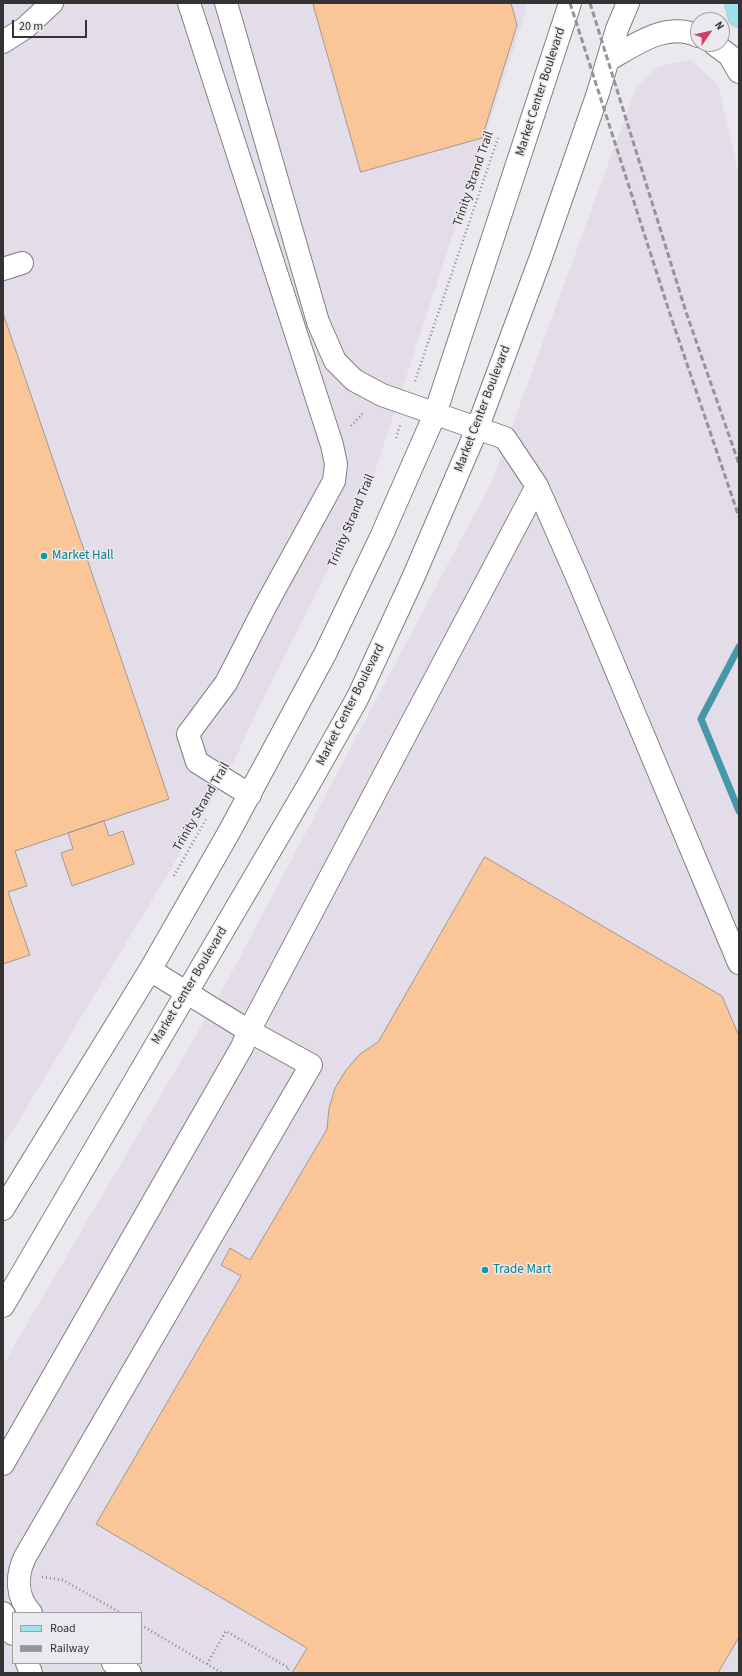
<!DOCTYPE html>
<style>
body{margin:0}
#map{position:relative;width:742px;height:1676px;overflow:hidden;background:#ebe9ed;font-family:"Source Sans 3",sans-serif}
canvas{display:block}
.frame{position:absolute;inset:0;border:4px solid #333334;pointer-events:none}
.legend{position:absolute;left:12px;top:1612px;width:130px;height:52px;box-sizing:border-box;background:#ebe9ed;border:1px solid #a1a0a3;margin:0;padding:5px 7px;list-style:none;font-size:12px;color:#333334}
.legend li{display:flex;align-items:center;gap:8px;height:20px}
.legend b{width:20px;border:1px solid #a1a0a3}
.north{position:absolute;left:690px;top:12px;width:40px;height:40px;box-sizing:border-box;background:#ebe9ed;border:1px solid #a1a0a3;border-radius:50%;rotate:56deg;font-size:11px;font-weight:700;line-height:16px;text-align:center;color:#333334}
.north::after{content:'';display:block;margin:auto;width:14px;height:18px;background:#cd3e63;clip-path:polygon(50% 0,100% 100%,50% 72%,0 100%)}
.scale{position:absolute;left:12px;top:20px;width:75px;height:18px;box-sizing:border-box;border:2px solid #333334;border-top:0;padding-left:5px;font-size:12px;line-height:14px;white-space:nowrap;color:#333334;-webkit-text-stroke:3px #ebe9ed;paint-order:stroke}
</style>
<div id="map">
<canvas width="742" height="1676"></canvas>
<div class="frame"></div>
<ul class="legend">
<li><b style="height:5px;background:#9ee2ee"></b>Road</li>
<li><b style="height:5px;background:#959496"></b>Railway</li>
</ul>
<div class="north">N</div>
<div class="scale">20 m</div>
</div>
<script>
const g = document.querySelector('canvas').getContext('2d');
g.lineJoin = 'round';
function fill(path, color) {
  g.fillStyle = color;
  g.fill(path, 'evenodd');
}
function stroke(path, color, width, dash) {
  g.strokeStyle = color;
  g.lineWidth = width;
  g.lineCap = dash ? 'butt' : 'round';
  g.setLineDash(dash || []);
  g.stroke(path);
}
function write(font, color, halo, rows, align = 'center') {
  g.font = font + ' "Source Sans 3",sans-serif';
  g.lineWidth = 3;
  g.setLineDash([]);
  g.textBaseline = 'middle';
  g.strokeStyle = halo;
  g.fillStyle = color;
  for (const [text, x, y, turn = 0] of rows) {
    g.save();
    g.translate(x, y);
    g.rotate((+turn || 0) * Math.PI / 180);
    g.textAlign = isNaN(turn) ? turn : align;
    if (halo) g.strokeText(text, 0, 0);
    g.fillText(text, 0, 0);
    g.restore();
  }
}
fill(new Path2D(`
 M3 3H526L525 14 371 484 258 709 228 774 3 1147Z
 M691 60 718 85 739 175V1673H3V1365L224 987 492 481 636 88 659 66ZM13 1613H141V1663H13Z`), '#e2dde8');
stroke(new Path2D(`
 M739 647 701 719 739 811`), '#4697a7', 7);
const building = new Path2D(`
 M313 3H511L517 25 482 138 361 172Z
 M3 313 169 799 15 851 27 886 8 892 30 955 3 964Z
 M104 821 109 836 123 831 134 864 72 886 61 853 73 849 68 833Z
 M485 857 722 996 739 1036V1637L718 1673H292L307 1648 96 1524 241 1276 221 1265 230 1248 250 1260 327 1129 329 1108 335 1088 346 1070 360 1054 378 1042Z`);
fill(building, '#fac597');
stroke(building, '#9f9b98', 1);
const minor = new Path2D(`
 M189 3 332 445 336 464 334 481 266 605 226 683 188 734 197 762 250 795
 M226 3 318 322 335 361 354 380 382 395 505 438 537 486 577 577 739 963
 M3 42 25 28 52 3
 M714 44 729 55 739 72
 M608 60C635 45 666 21 698 36
 M3 269 22 263
 M3 1209 150 970 228 834 325 654 381 537 435 414 570 3
 M3 1306 309 784 357 699 413 578 477 429 541 257 598 93 617 29 628 3
 M3 1464 242 1047 249 1031 537 486
 M3 1613 13 1634
 M31 1613C16 1597 16 1576 25 1557L311 1065 249 1031 150 970
 M27 1663 31 1673
 M113 1663 130 1673`);
const major = new Path2D(`
 M736 3 739 16`);
stroke(minor, '#807e82', 24);
stroke(major, '#c6c6c6', 24);
stroke(new Path2D(`
 M415 381 498 138
 M351 426 364 412
 M396 438 400 425
 M174 876 206 819
 M42 1577 63 1580 121 1613
 M141 1625 222 1673
 M207 1664 226 1631 289 1668 286 1673`), '#88878a', 2.5, [1, 3]);
stroke(minor, '#fff', 22);
stroke(major, '#9ee2ee', 22);
stroke(new Path2D(`
 M570 3 670 314 739 517
 M590 3 686 312 739 464`), '#959496', 3, [6, 3]);
for (const [x, y, r, color] of [
 [44,556,4,"#0f9aa8"],
 [485,1270,4,"#0f9aa8"]
]) {
  const dot = new Path2D();
  dot.arc(x, y, r, 0, 2 * Math.PI);
  g.fillStyle = color;
  g.fill(dot);
  stroke(dot, '#ebe9ed', 1.5);
}
write('13px', '#333334', '#ebe9ed', [
 ["Market Center Boulevard",541,92,-72],
 ["Trinity Strand Trail",474,179,-71],
 ["Market Center Boulevard",483,409,-69],
 ["Trinity Strand Trail",352,521,-67],
 ["Market Center Boulevard",351,705,-63],
 ["Trinity Strand Trail",202,807,-60],
 ["Market Center Boulevard",190,986,-59]
]);
write('13px', '#0d838f', '#ebe9ed', [
 ["Market Hall",52,556],
 ["Trade Mart",493,1270]
], 'left');
</script>
